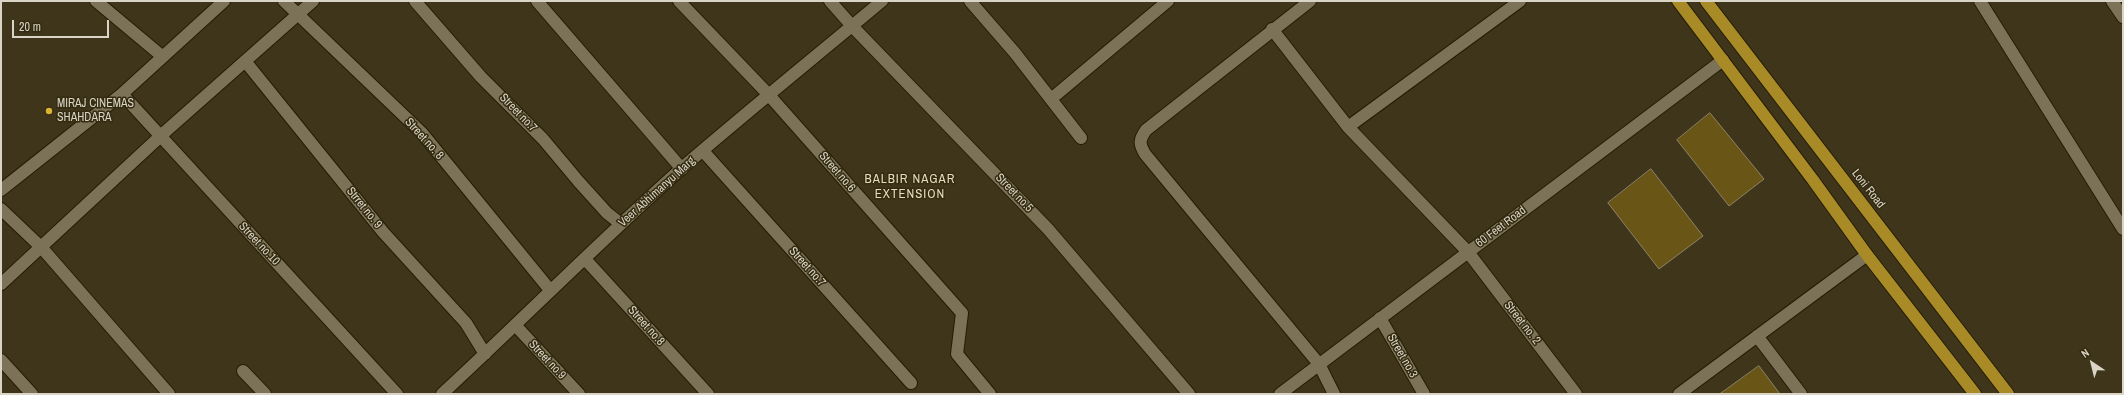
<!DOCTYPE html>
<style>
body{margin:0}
#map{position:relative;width:2124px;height:395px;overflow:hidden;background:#3e351b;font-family:"Archivo Narrow",sans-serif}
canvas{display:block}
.frame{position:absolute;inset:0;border:2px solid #d9d4c5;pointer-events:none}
.north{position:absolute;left:2072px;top:343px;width:40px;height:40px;-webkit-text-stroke:3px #342b11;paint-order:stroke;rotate:325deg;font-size:11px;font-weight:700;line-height:16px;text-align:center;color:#d9d4c5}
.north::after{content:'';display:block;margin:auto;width:14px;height:18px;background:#d9d4c5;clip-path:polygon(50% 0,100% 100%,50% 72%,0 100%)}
.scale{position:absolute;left:12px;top:20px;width:97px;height:18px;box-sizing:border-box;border:2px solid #d9d4c5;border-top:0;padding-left:5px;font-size:12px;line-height:14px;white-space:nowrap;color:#d9d4c5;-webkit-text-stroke:3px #342b11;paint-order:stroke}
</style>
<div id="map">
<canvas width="2124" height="395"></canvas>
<div class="frame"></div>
<div class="north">N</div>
<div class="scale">20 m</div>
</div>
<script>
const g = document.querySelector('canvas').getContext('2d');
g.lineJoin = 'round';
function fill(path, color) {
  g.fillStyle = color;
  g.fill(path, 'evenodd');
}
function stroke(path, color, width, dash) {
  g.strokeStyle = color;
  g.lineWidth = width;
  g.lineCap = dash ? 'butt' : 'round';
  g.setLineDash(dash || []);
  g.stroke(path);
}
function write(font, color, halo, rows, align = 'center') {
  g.font = font + ' "Archivo Narrow",sans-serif';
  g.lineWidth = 3;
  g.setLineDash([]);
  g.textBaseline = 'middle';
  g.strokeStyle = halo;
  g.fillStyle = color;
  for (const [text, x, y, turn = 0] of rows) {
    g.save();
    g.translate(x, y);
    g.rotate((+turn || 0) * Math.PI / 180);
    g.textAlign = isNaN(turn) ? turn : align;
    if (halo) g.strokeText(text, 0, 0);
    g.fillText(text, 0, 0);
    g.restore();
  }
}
const building = new Path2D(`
 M1710 113 1764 179 1729 206 1677 140Z
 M1651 169 1703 236 1659 269 1608 203Z
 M1759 366 1780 394H1720Z`);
fill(building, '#695616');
stroke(building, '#8d8367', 1);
const street = new Path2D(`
 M96 1 163 57
 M284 1 422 133 550 290
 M415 1 481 77 543 139 579 182 607 213 621 224
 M537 1 682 169
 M679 1 768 94 962 313 957 354 990 394
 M830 1 852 26 1048 229 1189 394
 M970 1 1015 53 1081 138
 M1310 1 1146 130C1139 140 1139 144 1145 154L1319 364 1334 394
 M1980 1 2123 229
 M2112 1 2123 17
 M1272 29 1348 127 1468 252 1576 394
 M245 61 383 232 466 323 485 354
 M122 94 397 394
 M1051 99 1168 1
 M1348 127 1520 1
 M703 151 911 383
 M1 190 122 94 224 1
 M1 209 42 248 169 394
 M585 259 708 394
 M1 284 166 131 313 1
 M1380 318 1424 394
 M516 326 579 394
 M1757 336 1801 394
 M1 360 32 394
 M243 371 265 394
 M442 394C523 319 600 241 682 168 748 111 815 57 882 1
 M1280 394 1723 60
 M1679 394 1867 255`);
const highway = new Path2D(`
 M1678 1 1813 180 1867 255 1975 394
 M1706 1 2008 394`);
stroke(street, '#251c03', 14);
stroke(highway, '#251c03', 14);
stroke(street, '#7c7257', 12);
stroke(highway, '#a88a26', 12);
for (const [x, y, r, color] of [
 [49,111,4,"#dab333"]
]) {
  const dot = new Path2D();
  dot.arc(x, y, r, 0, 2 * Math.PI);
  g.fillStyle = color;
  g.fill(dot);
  stroke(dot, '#342b11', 1.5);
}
write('12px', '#d9d4c5', '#342b11', [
 ["MIRAJ CINEMAS",57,104],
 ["SHAHDARA",57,118]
], 'left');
write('12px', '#d9d4c5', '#342b11', [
 ["Street no.7",518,113,46],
 ["Street no. 8",424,139,48],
 ["Street no.6",837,172,49],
 ["Loni Road",1868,189,52],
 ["Veer Abhimanyu Marg",657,192,-42],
 ["Street no.5",1014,193,46],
 ["Strret no. 9",364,208,51],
 ["60 Feet Road",1501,227,-37],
 ["Street no.10",259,244,47],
 ["Street no.7",807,267,48],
 ["Street no. 2",1522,323,52],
 ["Street no.8",646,326,48],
 ["Street no.3",1402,356,60],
 ["Street no.9",547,360,47]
]);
g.letterSpacing = '1px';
write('13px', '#e6dbbd', '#342b11', [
 ["BALBIR NAGAR",910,180],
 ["EXTENSION",910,195]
]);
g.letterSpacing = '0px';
</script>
